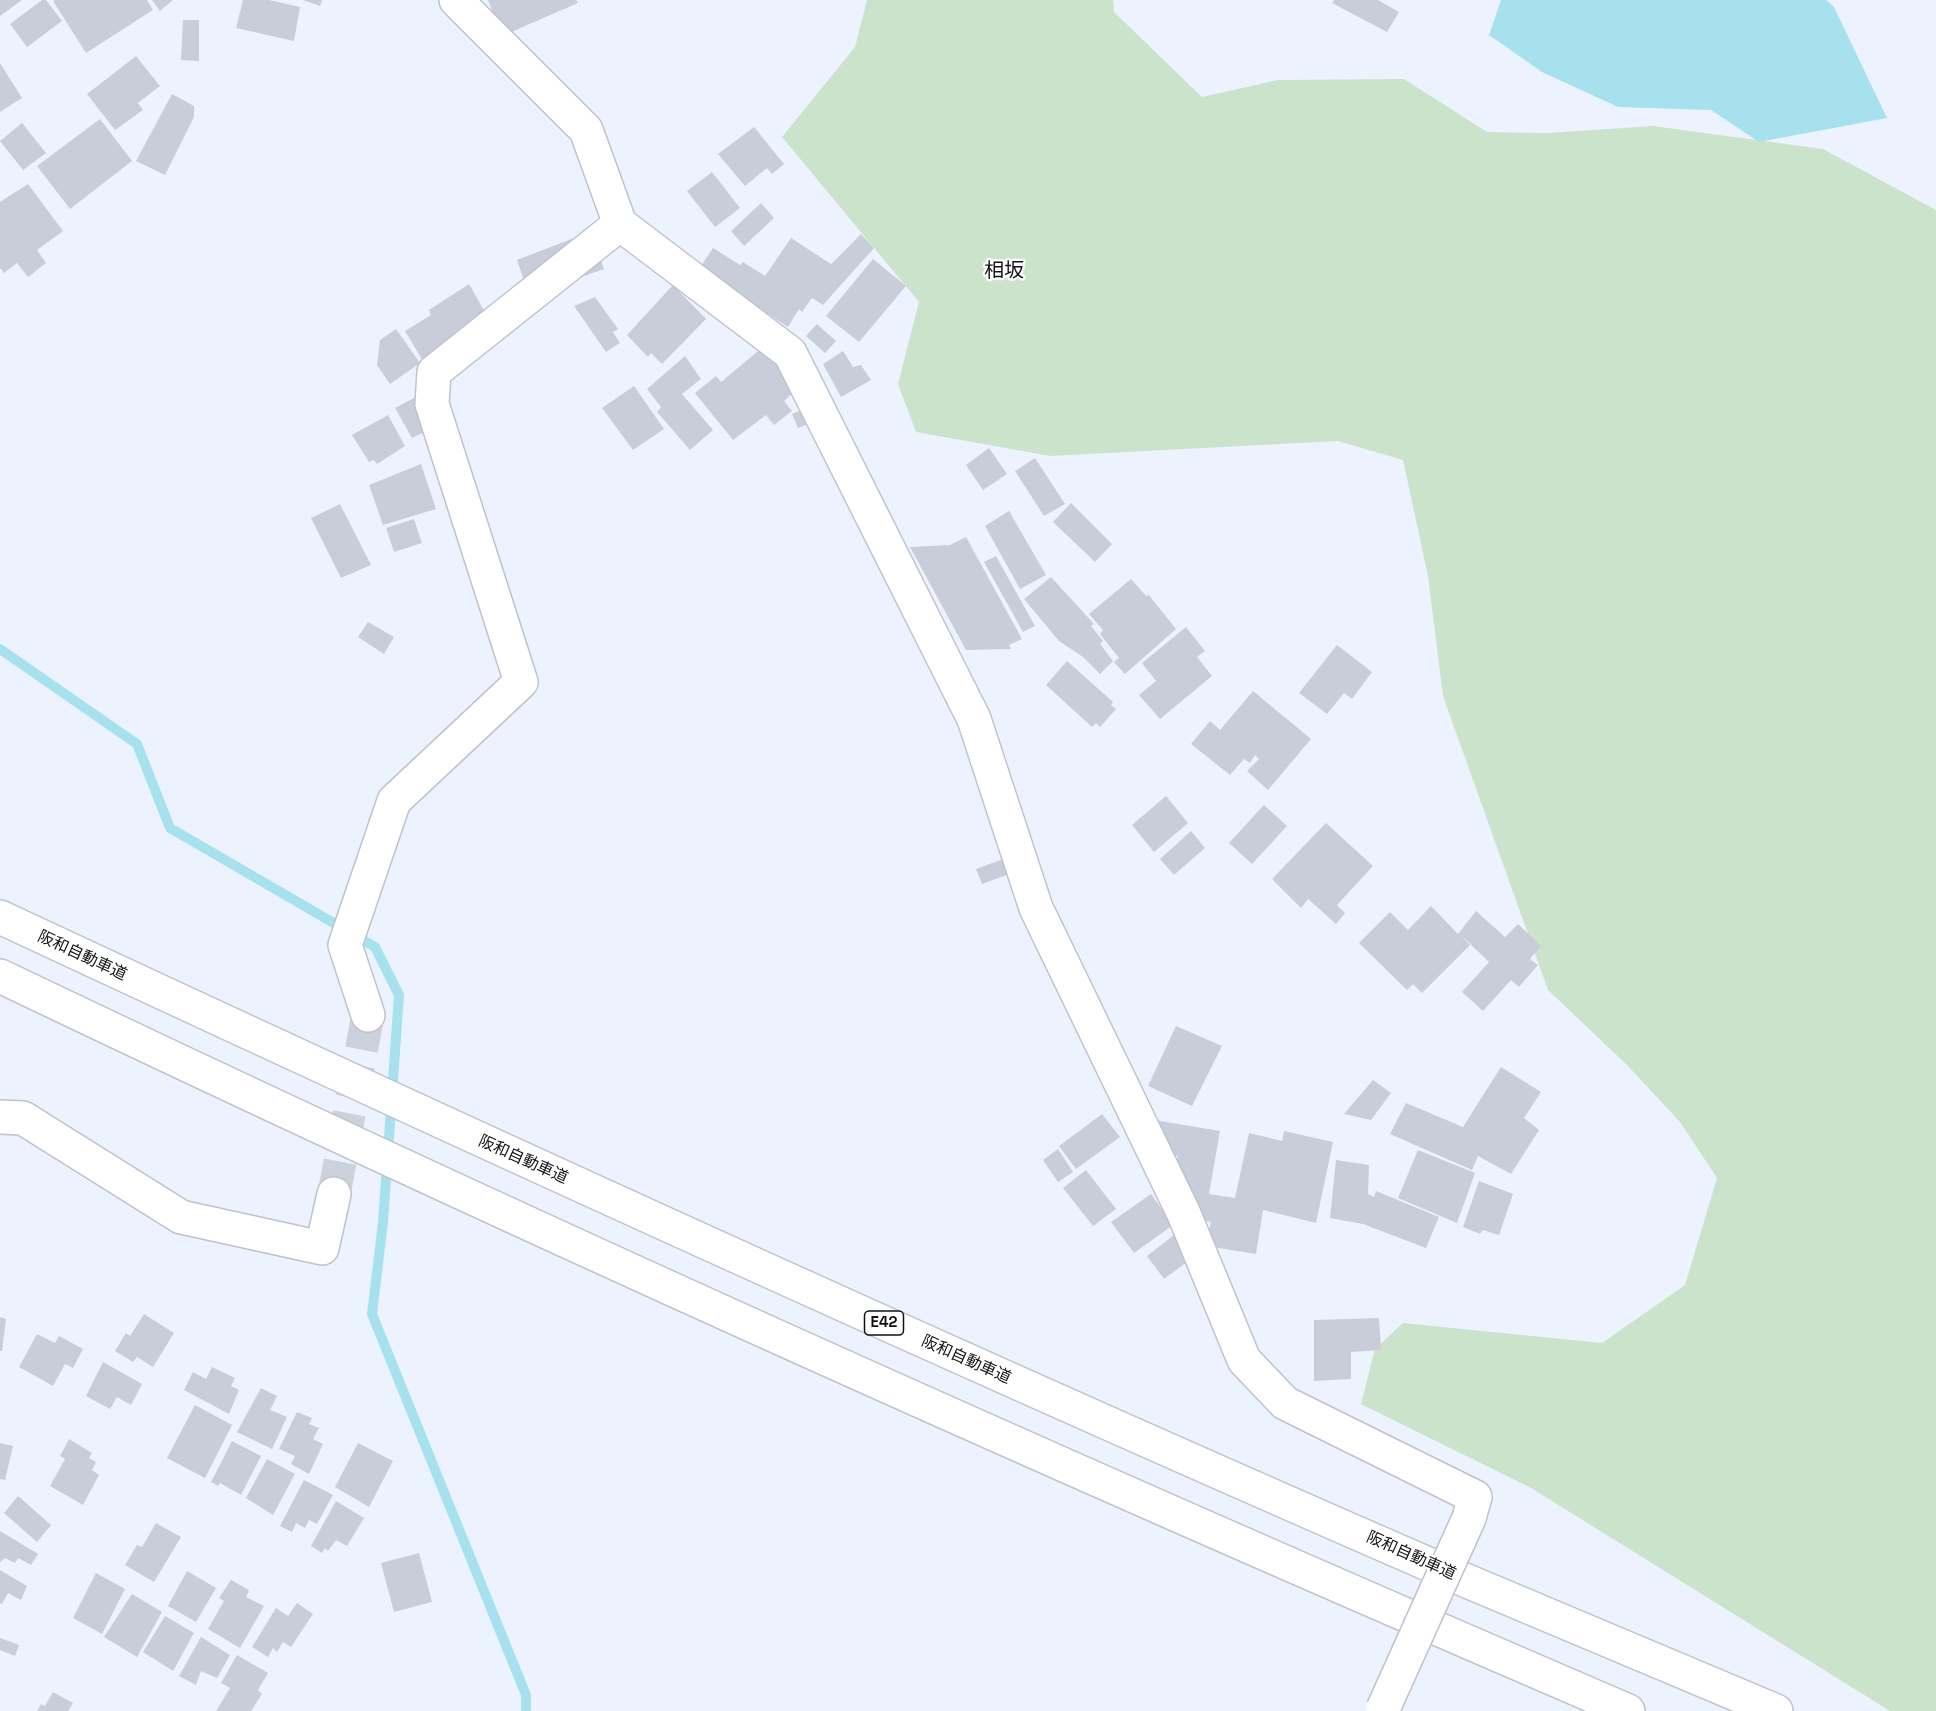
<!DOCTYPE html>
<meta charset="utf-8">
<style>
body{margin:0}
canvas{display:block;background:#edf3fe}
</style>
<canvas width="1936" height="1711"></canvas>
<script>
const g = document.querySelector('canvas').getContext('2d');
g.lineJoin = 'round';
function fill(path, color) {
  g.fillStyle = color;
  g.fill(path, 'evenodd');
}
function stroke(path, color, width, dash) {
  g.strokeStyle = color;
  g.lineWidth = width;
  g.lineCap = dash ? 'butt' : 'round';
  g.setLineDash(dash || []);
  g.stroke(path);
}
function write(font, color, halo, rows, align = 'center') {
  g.font = font + ' "Space Grotesk","Noto Sans JP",sans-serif';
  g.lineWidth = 4.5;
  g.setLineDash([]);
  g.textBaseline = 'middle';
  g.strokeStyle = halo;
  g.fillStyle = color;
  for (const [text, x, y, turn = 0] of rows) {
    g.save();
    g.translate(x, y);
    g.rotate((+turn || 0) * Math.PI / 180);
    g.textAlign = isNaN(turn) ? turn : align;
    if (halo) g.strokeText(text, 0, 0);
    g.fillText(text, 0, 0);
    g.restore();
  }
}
fill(new Path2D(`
 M867 0H1113L1114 12 1202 97 1278 80 1404 79 1487 132 1547 133 1653 126 1823 149 1936 210V1711H1890L1531 1488 1361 1404 1375 1349 1403 1323 1602 1343 1685 1285 1717 1178 1680 1122 1626 1064 1548 990 1443 696 1428 576 1403 460 1338 441 1050 456 916 432 898 384 919 302 782 137 855 47Z`), '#cce3cb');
fill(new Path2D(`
 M1501 0H1826L1834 7 1887 118 1759 142 1711 110 1618 107 1542 72 1489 35Z`), '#a7e1ed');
stroke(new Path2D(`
 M0 649 137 744 170 828 375 947 399 995 383 1222 372 1314 526 1695V1711`), '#a7e1ed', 10);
fill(new Path2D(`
 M0 0H22L0 16Z
 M42 0H46L62 21 27 47 10 24Z
 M55 0H147L153 10 86 53 53 1Z
 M152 0H173L160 11Z
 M243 0H269L300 7 294 41 236 28Z
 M303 0H322L320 6Z
 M488 0H576L578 3 502 36Z
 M1334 0H1378L1399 12 1387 32 1332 3Z
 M183 20H199V61L181 60Z
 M136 56 160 86 138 103 143 110 115 130 87 94Z
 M0 63 22 98 0 112Z
 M172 94 194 106V117L165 175 136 161Z
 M100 119 132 161 70 209 37 166Z
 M22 123 46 153 23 170 0 141Z
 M754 127 784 164 772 174 767 168 745 186 718 154Z
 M712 172 740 208 715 227 687 191Z
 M28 184 63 231 37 250 46 263 28 277 17 263 4 273 0 268V202Z
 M761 203 774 218 744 246 731 231Z
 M861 234 874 248 823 305 812 298 802 312 799 309 788 327 699 269 713 248 740 265 743 262 765 276 791 238 831 264Z
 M574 238 577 246 593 240 604 269 529 295 517 260Z
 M873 259 906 286 859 342 826 316Z
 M469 284 490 321 423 361 405 331 431 315 429 310Z
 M673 285 706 319 662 364 651 353 648 357 627 335Z
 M595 297 618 329 613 332 620 343 606 352 574 306Z
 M817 324 836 341 825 353 806 336Z
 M396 329 420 363 390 384 377 365 380 340Z
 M770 341 803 383 784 401 792 411 774 425 766 415 733 440 695 393 716 376 721 382Z
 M843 351 853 367 861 365 871 380 841 397 823 364Z
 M685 356 701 379 682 394 713 430 690 450 657 412 661 407 647 389Z
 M634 386 664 429 633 450 602 408Z
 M416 397 436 426 412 438 395 408Z
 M813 405 819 420 798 428 792 414Z
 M388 415 405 446 377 464 374 460 369 462 352 435Z
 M989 448 1007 474 983 490 966 465Z
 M1035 458 1065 504 1044 516 1015 471Z
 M421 464 436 509 383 525 369 485Z
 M1071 503 1112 544 1095 562 1053 522Z
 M340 504 371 565 341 578 311 518Z
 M1009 511 1046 575 1020 589 985 526Z
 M414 519 422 543 394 552 386 528Z
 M966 537 1022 639 1009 645 1011 649 966 650 910 547 950 545Z
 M996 556 1035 626 1023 632 984 562Z
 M1051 577 1094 624 1091 626 1103 641 1100 644 1113 661 1100 674 1083 657 1059 641 1024 599Z
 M1131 579 1147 597 1148 594 1176 629 1125 674 1114 662 1119 658 1100 634 1103 630 1089 614Z
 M368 622 394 637 384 654 358 637Z
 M1186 627 1205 651 1197 657 1212 676 1160 719 1139 695 1156 681 1142 663Z
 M1337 645 1372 672 1352 699 1344 693 1327 714 1299 693Z
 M1067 661 1113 702 1111 705 1116 709 1100 727 1096 723 1092 727 1046 685Z
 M1253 691 1311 739 1268 790 1247 771 1259 759 1255 755 1250 763 1244 759 1230 775 1191 744 1210 721 1220 730Z
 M1166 796 1188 823 1154 852 1132 825Z
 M1264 805 1287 826 1252 864 1229 843Z
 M1326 823 1373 866 1337 905 1345 913 1336 924 1308 899 1301 908 1272 879Z
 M1191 831 1205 848 1174 875 1160 859Z
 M1003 859 1009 874 982 884 976 869Z
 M1431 906 1458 934 1476 911 1505 937 1518 924 1541 946 1530 959 1538 965 1519 987 1511 980 1483 1011 1462 992 1489 962 1461 935 1470 945 1422 993 1413 984 1407 990 1359 943 1390 912 1408 930Z
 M1176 1026 1222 1046 1192 1106 1148 1086Z
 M1501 1067 1541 1092 1524 1118 1539 1130 1511 1174 1478 1156 1472 1170 1390 1134 1406 1103 1463 1127Z
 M1373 1080 1391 1093 1371 1120 1344 1114Z
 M1102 1114 1120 1137 1076 1169 1059 1146Z
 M1154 1120 1220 1131 1209 1194 1235 1198 1249 1133 1282 1141 1284 1131 1333 1142 1316 1223 1263 1210 1256 1254 1206 1246 1211 1222 1190 1217 1172 1181 1178 1156 1150 1151Z
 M1058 1149 1073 1172 1058 1182 1043 1160Z
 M1418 1150 1475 1173 1457 1223 1398 1198Z
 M1336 1160 1369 1165 1368 1194 1374 1197 1376 1191 1439 1217 1426 1248 1363 1224 1330 1218Z
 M1086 1170 1116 1209 1093 1226 1063 1188Z
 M1479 1181 1513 1194 1499 1235 1483 1230 1480 1234 1463 1227Z
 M1151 1194 1173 1225 1134 1253 1111 1222Z
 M1178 1232 1195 1256 1164 1279 1147 1256Z
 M144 1314 174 1333 153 1367 137 1357 133 1362 115 1351 126 1333 130 1336Z
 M0 1317 6 1319 2 1351H0Z
 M1379 1318 1381 1350 1351 1352V1379L1314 1381V1320Z
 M37 1334 55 1343 59 1336 83 1349 73 1368 65 1364 53 1386 19 1367Z
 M103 1362 142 1384 131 1405 117 1397 110 1409 86 1396Z
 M212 1367 235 1378 231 1386 239 1390 229 1414 184 1390 193 1372 206 1379Z
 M261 1388 277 1396 270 1410 287 1417 272 1449 237 1432Z
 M195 1405 232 1425 205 1478 167 1458Z
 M297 1412 312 1418 309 1424 319 1428 313 1439 323 1444 309 1474 291 1464 295 1456 279 1449Z
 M69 1439 92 1453 89 1458 96 1462 92 1470 99 1475 83 1505 50 1486 65 1459 60 1456Z
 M232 1441 261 1456 241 1495 220 1483 218 1486 211 1482Z
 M0 1443 13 1446 5 1480 0 1479Z
 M358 1443 393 1461 369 1507 335 1487Z
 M267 1459 295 1474 273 1515 246 1498Z
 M304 1480 333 1495 317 1524 309 1520 305 1528 296 1523 292 1532 280 1526Z
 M18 1496 51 1525 37 1542 4 1513Z
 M336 1501 364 1518 347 1546 336 1540 328 1551 325 1548 322 1553 311 1546Z
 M156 1523 181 1537 154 1582 125 1565 137 1545 142 1547Z
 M0 1531 38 1554 31 1565 18 1558 15 1563 5 1558 0 1562Z
 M419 1553 432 1602 394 1612 381 1563Z
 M0 1570 27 1586 21 1600 8 1593 2 1604 0 1603Z
 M187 1571 216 1588 196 1622 168 1606Z
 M96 1573 125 1589 102 1634 73 1618Z
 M231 1580 249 1590 246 1597 264 1606 240 1648 208 1629 224 1601 219 1598Z
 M132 1594 162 1612 137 1657 104 1637Z
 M297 1603 313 1614 291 1647 283 1642 277 1652 273 1648 268 1657 252 1647 276 1608 288 1616Z
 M165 1616 194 1633 173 1671 143 1652Z
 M201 1637 230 1655 217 1678 201 1671 196 1685 179 1676Z
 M0 1638 19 1645 15 1656 0 1650Z
 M237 1655 268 1673 258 1690 262 1694 251 1711H216L230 1688 221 1683Z
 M53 1692 73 1703 68 1711H37L41 1704 45 1706Z`), '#c8cdd9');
stroke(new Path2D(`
 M334 1194 368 1015`), '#ccd1db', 33, [33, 16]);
const minor = new Path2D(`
 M456 0 586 130 620 224 790 353 974 719 1036 908 1184 1214 1244 1360 1285 1403 1475 1497 1469 1518
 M368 1015 345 945 394 801 521 682 432 404 434 372 620 224
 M0 1117 23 1118 181 1217 322 1248 334 1194`);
const highway = new Path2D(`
 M0 917C484 1143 970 1365 1460 1578 1565 1623 1671 1666 1776 1711
 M0 976C537 1233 1081 1476 1628 1711`);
stroke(minor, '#bdc2cd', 36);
stroke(highway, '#bdc2cd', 36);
stroke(minor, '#fff', 33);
stroke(highway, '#fff', 33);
const minorBridge = new Path2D(`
 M1383 1709 1469 1518`);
stroke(minorBridge, '#bdc2cd', 36, []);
stroke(minorBridge, '#fff', 33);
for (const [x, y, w] of [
 [884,1323,39]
]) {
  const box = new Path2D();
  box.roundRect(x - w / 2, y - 12, w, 24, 4.5);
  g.fillStyle = '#fff';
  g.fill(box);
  stroke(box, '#111216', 1.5);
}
write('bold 15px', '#111216', null, [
 ["E42",884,1323]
]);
write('16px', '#111216', '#fff', [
 ["阪和自動車道",82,956,25],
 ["阪和自動車道",523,1160,24],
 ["阪和自動車道",966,1360,24],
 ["阪和自動車道",1411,1556,24]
]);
write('20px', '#111216', '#fff', [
 ["相坂",1004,272]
]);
</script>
